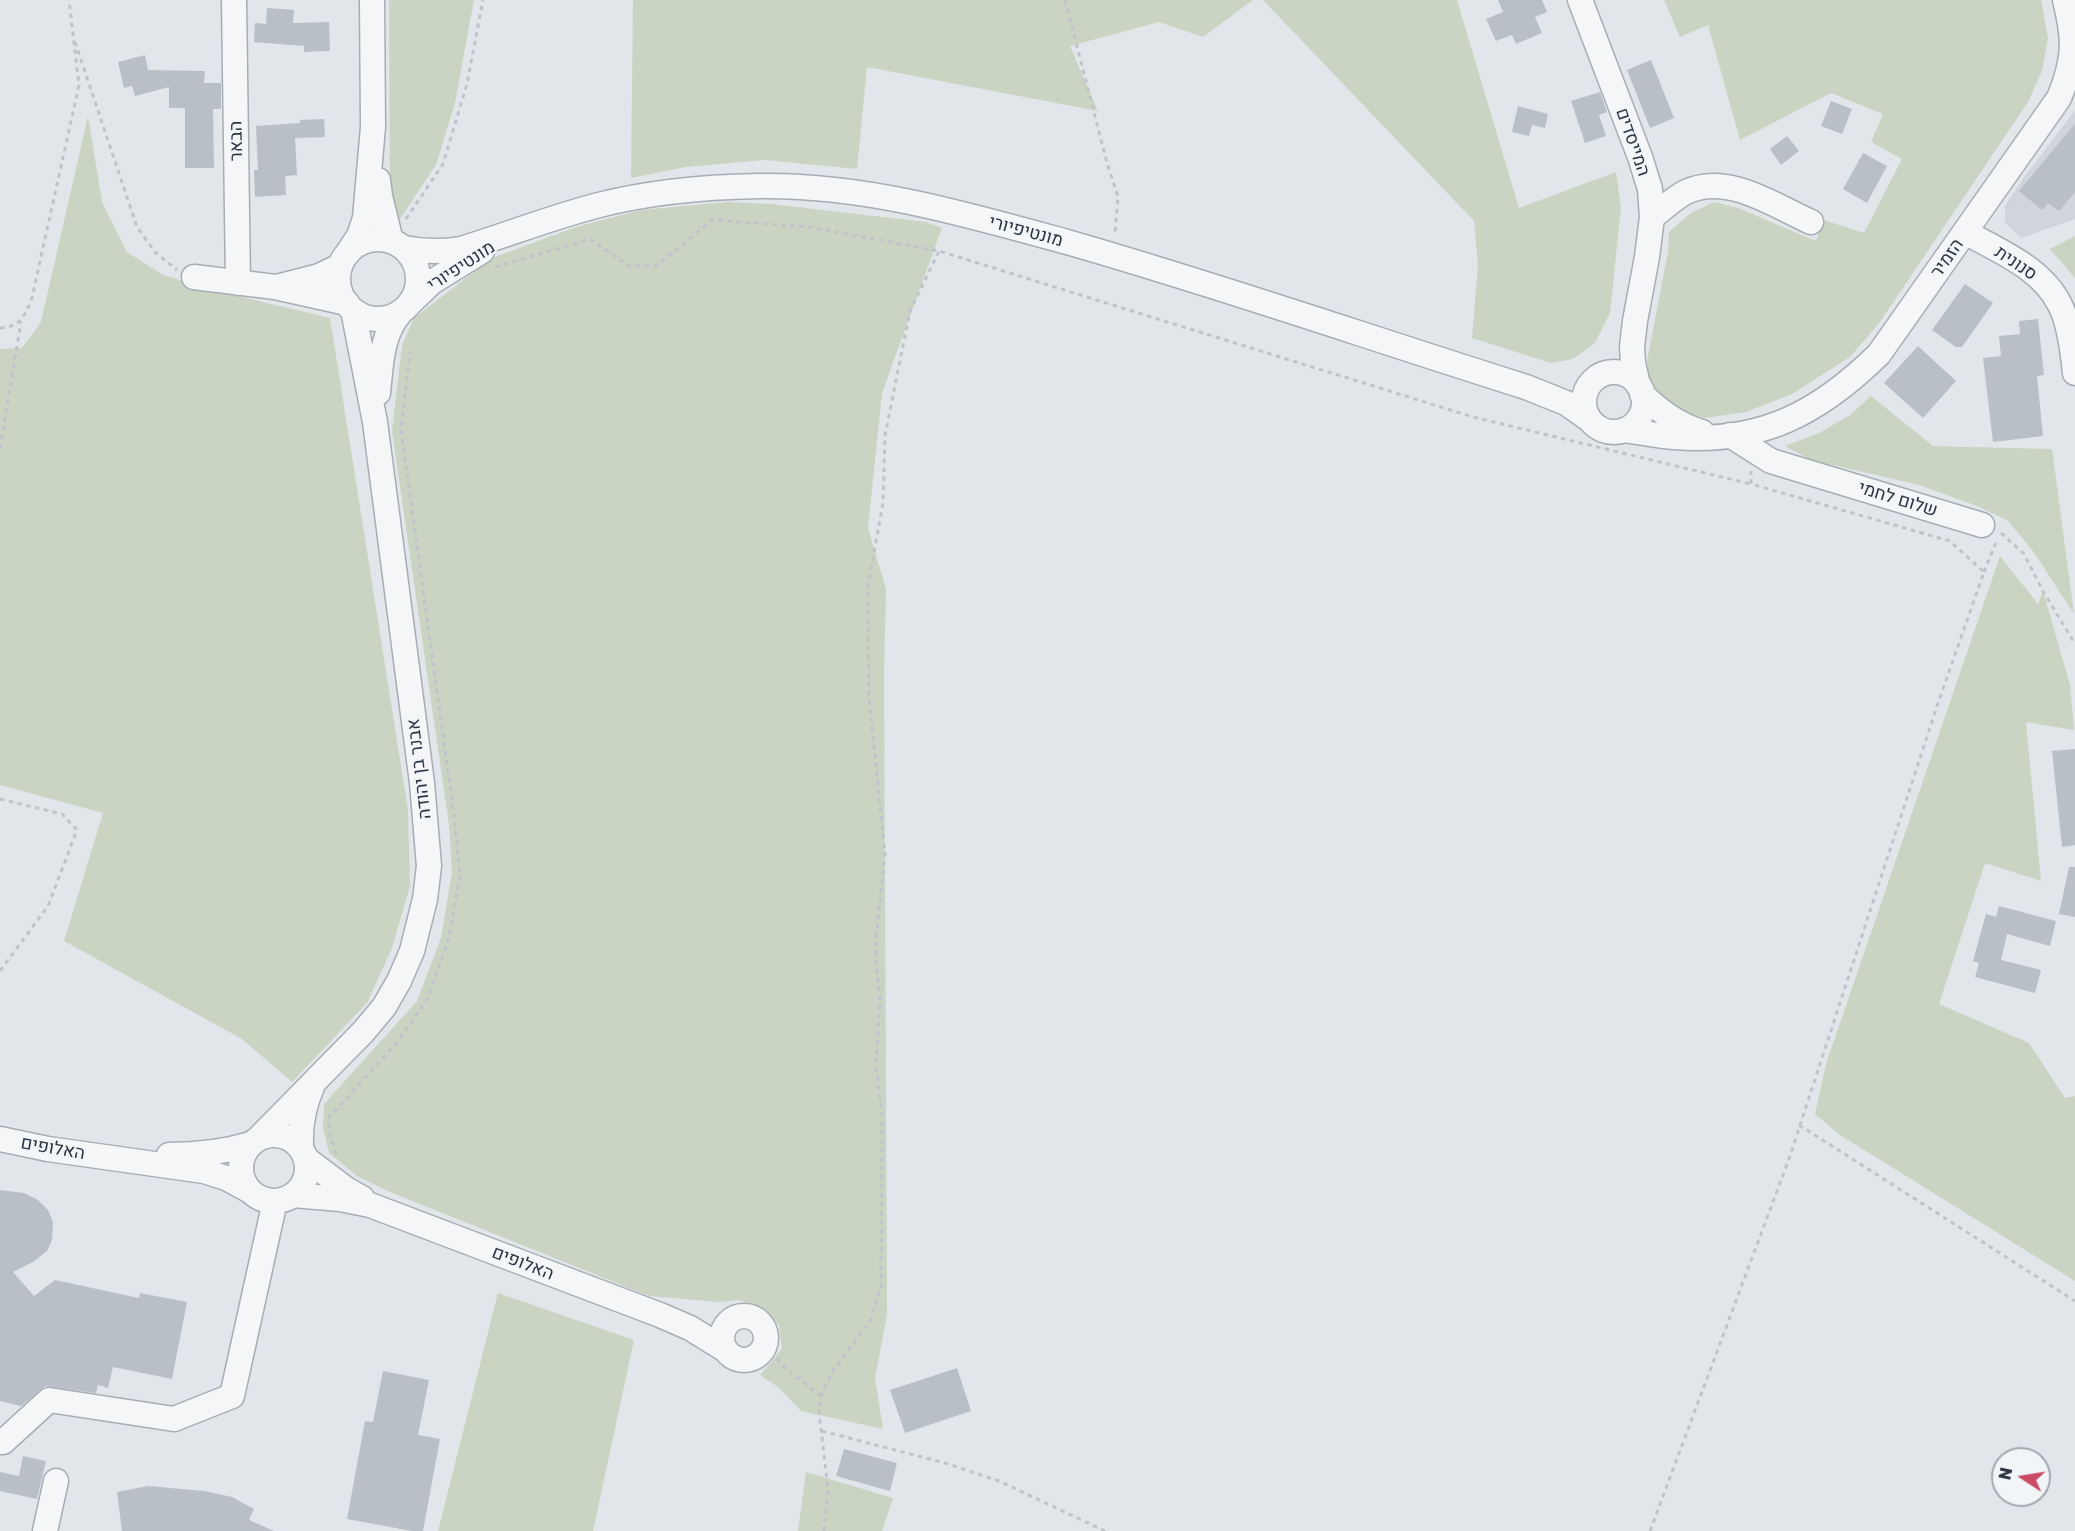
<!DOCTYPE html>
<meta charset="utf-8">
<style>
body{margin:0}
#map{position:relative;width:2075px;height:1531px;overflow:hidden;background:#e2e6ea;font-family:"Golos Text",sans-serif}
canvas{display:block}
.north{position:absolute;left:1991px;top:1447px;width:60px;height:60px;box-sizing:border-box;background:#f2f5f7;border:2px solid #a2a8af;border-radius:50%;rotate:282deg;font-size:16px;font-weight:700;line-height:24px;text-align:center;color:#2b3442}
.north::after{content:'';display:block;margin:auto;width:21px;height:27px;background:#cb4b67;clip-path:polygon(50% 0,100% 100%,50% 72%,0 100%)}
</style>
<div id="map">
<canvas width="2075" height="1531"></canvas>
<div class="north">N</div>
</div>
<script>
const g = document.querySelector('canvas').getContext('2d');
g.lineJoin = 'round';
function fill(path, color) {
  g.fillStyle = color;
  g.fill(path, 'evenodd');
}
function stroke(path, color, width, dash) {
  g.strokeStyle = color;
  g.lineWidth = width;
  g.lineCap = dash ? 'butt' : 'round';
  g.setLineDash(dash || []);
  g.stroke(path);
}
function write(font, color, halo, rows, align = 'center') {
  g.font = font + ' "Golos Text",Heebo,sans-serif';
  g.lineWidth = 4.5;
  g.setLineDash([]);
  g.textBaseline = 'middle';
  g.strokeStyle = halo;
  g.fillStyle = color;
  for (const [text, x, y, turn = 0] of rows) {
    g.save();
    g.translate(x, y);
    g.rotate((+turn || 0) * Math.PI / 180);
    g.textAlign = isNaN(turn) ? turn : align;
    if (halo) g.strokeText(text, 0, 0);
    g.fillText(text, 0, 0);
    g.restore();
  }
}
fill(new Path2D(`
 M2075 110V219L2021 238 2005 223V206L2025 176Z`), '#d0d5dc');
fill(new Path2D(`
 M389 0H474L455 103 436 165 398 222 390 214Z
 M633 0H1253L1203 37 1159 22 1070 46 1098 111 867 67 857 169 765 160 686 167 631 178Z
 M1263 0H1457L1519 208 1616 172 1621 208 1610 313 1595 343 1573 359 1551 363 1472 338 1478 264 1474 221Z
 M1664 0H2041L2048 38 2042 71 2028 102 1880 322 1850 357 1792 394 1746 412 1706 418 1686 414 1664 405 1650 386 1647 361 1668 252 1669 232 1691 213 1714 202 1738 208 1816 241 1824 220 1864 233 1902 159 1871 142 1883 114 1831 93 1740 140 1708 25 1680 37Z
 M88 116 102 202 127 252 163 275 209 289 330 318 408 810 410 886 392 948 367 1003 292 1082 242 1039 64 941 103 813 0 785V349L22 348 41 322Z
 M728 202 771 204 926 222 942 228 882 393 868 528 886 589 884 674 887 1315 875 1378 883 1429 801 1411 778 1387 760 1375 782 1349 779 1325 767 1312 739 1300 719 1302 649 1296 390 1192 357 1176 329 1153 323 1127 324 1104 417 1001 441 938 452 872 449 825 392 431 402 345 414 318 492 258 576 227 641 210Z
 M2075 236V278L2050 249Z
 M1871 396 1933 446 2052 449 2074 614 2033 551 2008 521 1977 506 1919 485 1811 460 1785 446 1821 432 1850 415Z
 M2000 556 2038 604 2043 591 2070 685 2074 730 2026 722 2041 881 1985 863 1939 1004 2029 1043 2065 1098 2075 1096V1281L1840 1135 1815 1114 1826 1064Z
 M498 1293 634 1340 593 1531H438Z
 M806 1472 893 1498 882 1531H798Z`), '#c9d4c3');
fill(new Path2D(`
 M1498 0H1542L1547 12 1535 17 1542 33 1516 44 1512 35 1496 41 1486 19 1503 12Z
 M267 8 294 10 293 23 329 22 330 51 304 52V46L254 42 255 23 266 24Z
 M145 55 148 70 205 71 204 83H221V109H213L214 168H185V108H169V87L135 96 132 86 124 88 118 62Z
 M1651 60 1674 118 1650 128 1627 70Z
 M1600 92 1607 112 1599 115 1606 136 1585 143 1571 101Z
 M1831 101 1852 109 1842 134 1821 126Z
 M1518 106 1548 114 1545 128 1532 125 1529 136 1512 132Z
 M324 119 325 137 295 138 297 175 285 176 286 195 255 197 254 170H258L256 126 300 123V120Z
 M2075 124V192L2059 211 2048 203 2042 210 2019 191Z
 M1787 136 1799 151 1781 165 1770 149Z
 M1863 153 1887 166 1867 203 1843 189Z
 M1965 284 1993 303 1962 347H1956L1932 330Z
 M2038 319 2044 375 2037 376 2043 436 1993 442 1983 358 2001 356 1999 336 2020 334 2019 321Z
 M1918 346 1956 381 1923 418 1884 383Z
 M2075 749V845L2062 847 2052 751Z
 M2069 867H2075V917L2059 914Z
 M1999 906 2056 921 2050 946 2007 934 2001 960 2041 970 2035 993 1975 977 1979 963 1973 961 1986 914 1996 917Z
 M0 1190 24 1193 38 1200 48 1210 53 1222 52 1240 47 1251 33 1262 13 1272 34 1296 55 1280 139 1298 140 1293 187 1302 172 1379 113 1367 108 1388 98 1385 96 1393 45 1386 21 1406 0 1401Z
 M957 1368 971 1411 905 1433 890 1390Z
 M383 1371 429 1380 418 1435 440 1439 423 1531H412L347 1519 365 1421 373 1422Z
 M844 1449 897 1463 890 1491 836 1476Z
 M23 1456 46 1461 37 1499 0 1491V1472L19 1476Z
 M148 1486 204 1491 232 1497 254 1509 249 1520 274 1531H122L117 1492Z`), '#b9bfc7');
const minor = new Path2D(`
 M234 0 238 283
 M1580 0 1640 157 1650 189 1652 217 1647 257 1635 321 1632 347 1633 363 1638 385
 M378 180 380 196 391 241
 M1652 217C1663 209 1674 198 1686 192 1727 172 1775 206 1811 222
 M1965 232C1999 251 2042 268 2060 305 2069 322 2073 353 2075 373
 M338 279a40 40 0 1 1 80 0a40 40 0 1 1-80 0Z
 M404 248C424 252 441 252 461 249 507 235 552 217 599 205 650 192 705 187 758 186 863 184 966 214 1067 242 1221 286 1373 339 1526 387L1566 403 1590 420
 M347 254 359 236 365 218 373 127 372 0
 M194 277 275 287 347 303
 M280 286 319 276 340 266
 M411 302 432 282 482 251
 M1584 402a30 30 0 1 1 60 0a30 30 0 1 1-60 0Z
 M378 393C381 365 381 334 401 312
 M1642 394C1660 412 1678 425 1702 432
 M1624 430C1641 432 1658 436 1674 437 1761 444 1819 413 1879 354L2059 98C2075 59 2075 40 2065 0
 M1730 435 1771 461 1982 525
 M241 1168a33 33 0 1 1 66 0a33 33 0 1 1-66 0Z
 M260 1137 364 1031 384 1007 399 981 412 951 425 899 429 866 422 783 375 422 353 310
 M0 1139 48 1149 204 1171 226 1178 250 1191
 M301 1148C300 1126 303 1107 312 1087
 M169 1155C197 1155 224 1152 251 1144
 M305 1158 346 1189 362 1198
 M293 1195 340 1199 370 1205 660 1315 690 1328 724 1349
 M722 1338a22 22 0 1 1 44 0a22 22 0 1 1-44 0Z
 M0 1442H3L49 1400 174 1419 232 1396 275 1201
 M45 1531 56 1481`);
stroke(minor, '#a7adb4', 27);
stroke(new Path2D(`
 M1065 0 1107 163 1118 197 1115 234
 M75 42 137 227 155 252 177 270
 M406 219 443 164 467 84 483 0
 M495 267 590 239 629 266 658 265 712 220 809 227 939 251 1473 417 1751 484
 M0 328C21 326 22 319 31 302L79 85 69 0
 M0 448 21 322
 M2001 533 2024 554 2043 591 2075 644
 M1984 572 1997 540
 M0 799 62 814 77 830 48 906 0 971
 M1799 1125 2075 1301
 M336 1154 329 1131V1117L396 1044 428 998 448 941 460 876 454 815 401 430 410 352
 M765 1345 785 1368 821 1396
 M822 1431 945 1463 999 1481 1105 1531
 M824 1531 828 1490 819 1411 821 1396 832 1372 870 1321 881 1286 882 1117 876 1064 880 1001 875 949 885 854 869 697 868 586 883 503 885 435 910 311 939 251
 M1650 1531 1789 1159 1937 706 1984 572 1950 541 1751 484V471`), '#c0c4c9', 3, [4.5, 4.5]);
stroke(minor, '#f5f6f8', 24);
write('18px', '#2b3442', '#f2f5f7', [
 ["הבאר",236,141,-91],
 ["המייסדים",1633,142,71],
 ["מונטיפיורי",1026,231,15],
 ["הזמיר",1947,258,-55],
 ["סנונית",2016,263,34],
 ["מונטיפיורי",461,266,-33],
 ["שלום לחמי",1898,499,17],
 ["אבנר בן יהודה",419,769,-97],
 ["האלופים",53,1148,10],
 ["האלופים",523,1263,21]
]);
</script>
